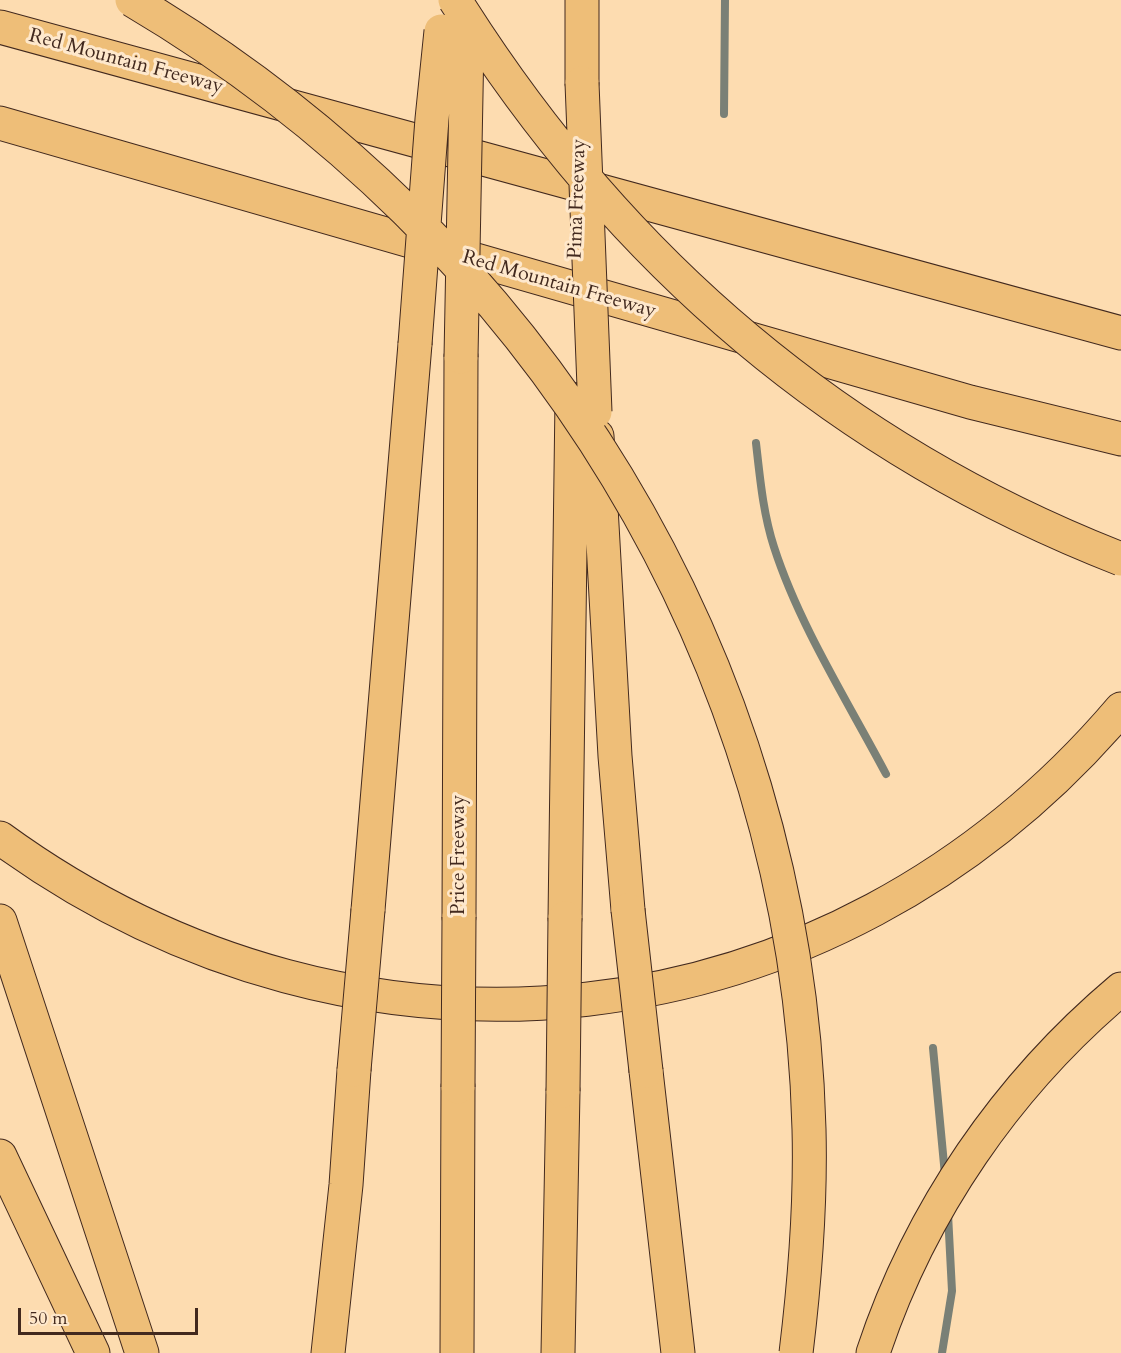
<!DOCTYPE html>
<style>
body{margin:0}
#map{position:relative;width:1121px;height:1353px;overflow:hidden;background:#fddcb0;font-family:Cardo,serif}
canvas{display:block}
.scale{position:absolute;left:18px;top:1308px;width:180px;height:27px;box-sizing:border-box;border:3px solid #42291e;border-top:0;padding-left:8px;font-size:18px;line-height:21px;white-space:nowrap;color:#42291e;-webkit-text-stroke:4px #fee8cc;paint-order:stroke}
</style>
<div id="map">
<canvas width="1121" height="1353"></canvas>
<div class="scale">50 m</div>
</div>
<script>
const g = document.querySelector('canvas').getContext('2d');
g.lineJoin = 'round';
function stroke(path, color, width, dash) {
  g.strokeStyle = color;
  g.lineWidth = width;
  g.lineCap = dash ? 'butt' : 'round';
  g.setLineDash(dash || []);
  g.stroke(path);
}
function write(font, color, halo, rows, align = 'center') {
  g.font = font + ' Cardo,serif';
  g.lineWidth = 6;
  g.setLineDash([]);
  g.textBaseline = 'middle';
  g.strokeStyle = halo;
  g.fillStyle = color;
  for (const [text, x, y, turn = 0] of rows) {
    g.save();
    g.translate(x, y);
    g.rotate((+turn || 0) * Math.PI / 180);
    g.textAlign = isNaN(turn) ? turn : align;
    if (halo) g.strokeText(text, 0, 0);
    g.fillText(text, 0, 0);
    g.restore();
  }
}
stroke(new Path2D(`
 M724 114 725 0
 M756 443C760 478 763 513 774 547 799 625 848 702 886 774
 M933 1048 945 1175
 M942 1353 952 1291 948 1214`), '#7a8076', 8);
const highway = new Path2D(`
 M0 27 1121 333
 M582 83V0
 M0 123 970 402 1121 439
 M597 436 615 756 628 910
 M0 838C359 1100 832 1049 1121 709
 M368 910 415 344
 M459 917 461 357
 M565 918 572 399
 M0 921 142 1353
 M646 1071 678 1353
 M0 1156 93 1353
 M328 1353 346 1185 354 1070
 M457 1353 458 1087
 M558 1353 563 1091
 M873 1353C920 1211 1007 1085 1121 989`);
stroke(highway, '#42291e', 35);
stroke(highway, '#eebe78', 33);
const highwayBridge = new Path2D(`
 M132 0C535 238 797 658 809 1129 811 1204 805 1279 796 1353
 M455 0C617 258 836 448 1121 559
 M582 83 595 412
 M415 344 432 119 441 31
 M461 357 467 42
 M628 910 646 1071
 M354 1070 368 910
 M458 1087 459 917
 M563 1091 565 918`);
stroke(highwayBridge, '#42291e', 35, []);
stroke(highwayBridge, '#eebe78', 33);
write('20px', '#42291e', '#fee8cc', [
 ["Red Mountain Freeway",126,62,15],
 ["Pima Freeway",578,199,-88],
 ["Red Mountain Freeway",559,285,16],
 ["Price Freeway",459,855,-90]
]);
</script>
